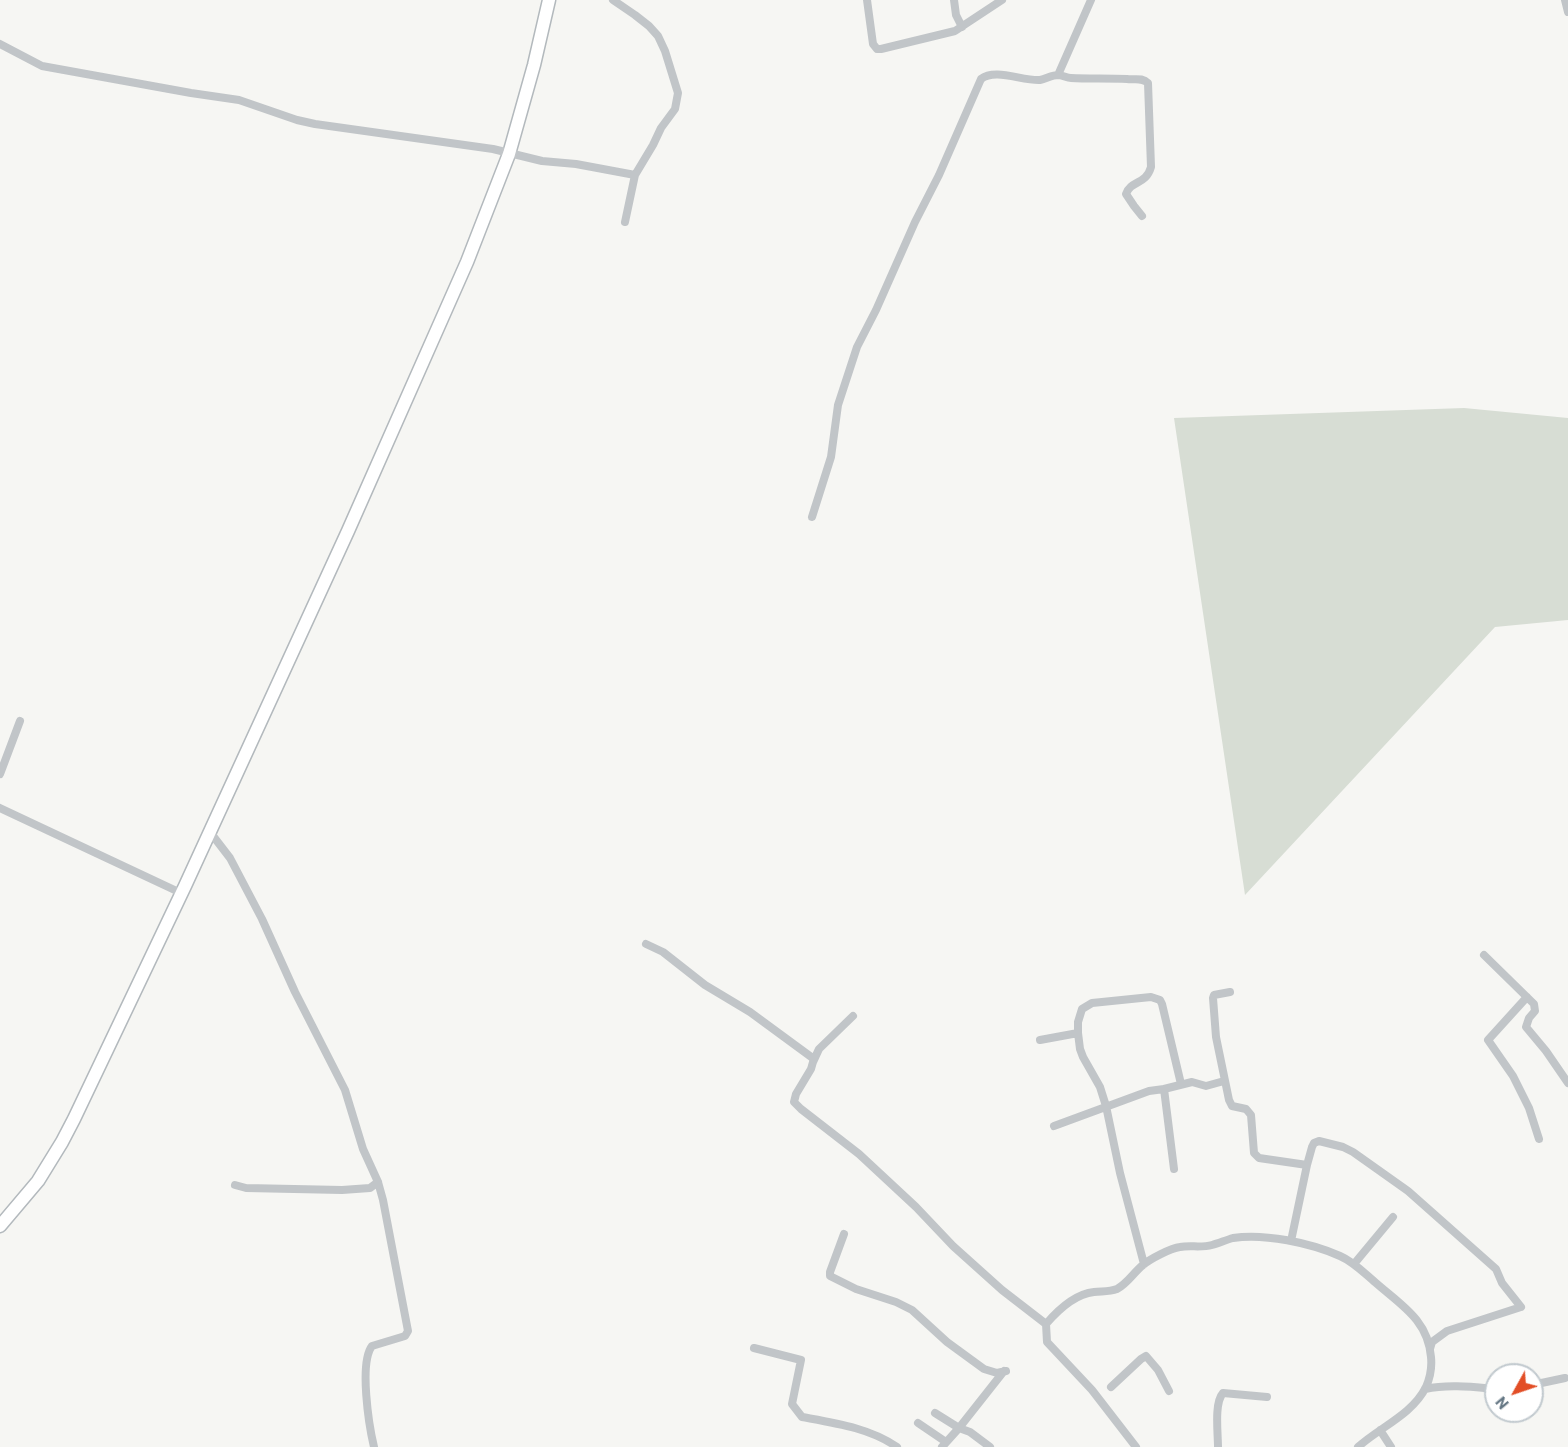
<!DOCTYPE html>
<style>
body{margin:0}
#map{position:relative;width:1568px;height:1447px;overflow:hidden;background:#f6f6f3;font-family:Barlow,sans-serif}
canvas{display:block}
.north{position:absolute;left:1484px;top:1363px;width:60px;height:60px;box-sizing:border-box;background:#fff;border:2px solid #c1c9ce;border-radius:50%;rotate:230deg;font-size:16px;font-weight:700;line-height:24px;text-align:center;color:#657784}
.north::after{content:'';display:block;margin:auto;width:21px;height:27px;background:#e24e26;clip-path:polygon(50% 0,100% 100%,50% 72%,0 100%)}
</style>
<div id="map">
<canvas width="1568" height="1447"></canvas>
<div class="north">N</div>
</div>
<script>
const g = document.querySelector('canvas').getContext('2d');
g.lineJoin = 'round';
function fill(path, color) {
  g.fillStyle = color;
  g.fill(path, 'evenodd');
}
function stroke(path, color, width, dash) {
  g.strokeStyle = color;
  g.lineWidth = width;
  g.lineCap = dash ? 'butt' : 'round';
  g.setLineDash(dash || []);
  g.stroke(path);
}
fill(new Path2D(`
 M1464 408 1568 418V620L1495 627 1245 895 1174 418Z`), '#d7ddd4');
const secondary = new Path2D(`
 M0 1226 38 1181 62 1142 74 1119 185 886 348 531 467 262 509 154 534 65 549 0`);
stroke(secondary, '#b3b9bd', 15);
stroke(new Path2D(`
 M613 0 635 15 649 26 658 36 665 51 678 93 675 109 661 128 653 145 635 175 625 222
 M867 0 873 44 877 49H881L955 31 1002 0
 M954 0 956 15 962 27
 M1565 0 1568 12
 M0 44 42 66 191 93 239 100 297 120 315 124 493 149 542 161 576 164 635 175
 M1058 75 1091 0
 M812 517 831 457 838 405 857 347 876 310 915 222 939 175 981 79C995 68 1022 81 1040 80 1046 79 1052 75 1058 75 1062 75 1067 78 1071 78 1089 79 1108 78 1127 79 1135 80 1142 77 1148 83L1151 167C1146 185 1131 180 1126 194L1134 206 1142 216
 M0 774 20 721
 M0 808 181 893
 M210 832 230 858 262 919 295 992 345 1090 363 1149 378 1182 383 1200 408 1331 405 1336 372 1346C359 1363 369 1426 374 1447
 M646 944 663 952 705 985 750 1012 814 1059
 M1484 955 1534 1004 1535 1011 1529 1018 1526 1027 1546 1051 1568 1083
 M1230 992 1214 995 1213 998 1216 1037 1229 1100 1232 1106 1246 1109 1251 1115 1254 1153 1259 1158 1307 1165
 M1527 997 1488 1040 1513 1076 1529 1108 1539 1139
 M853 1016 819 1049 813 1062 811 1069 796 1094 794 1102 801 1109 859 1154 916 1207 953 1246 1002 1290 1046 1324
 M1040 1040 1078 1033
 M1164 1089 1192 1082 1206 1086 1224 1081
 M1054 1126 1149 1091 1164 1089 1174 1169
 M235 1185 246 1188 342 1190 370 1188 378 1182
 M844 1234 830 1272V1276L856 1289 896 1302 912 1310 947 1342 984 1369 997 1373 1006 1371
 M1291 1241 1307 1165 1312 1147 1314 1143 1319 1141 1343 1147 1353 1152 1408 1191 1496 1269 1502 1283 1521 1307 1447 1331 1432 1342 1430 1349
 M1144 1264 1120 1173 1106 1106 1100 1087 1083 1057 1080 1049 1078 1033V1022L1082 1009 1092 1003 1151 997 1160 1000 1162 1004 1181 1084
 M1354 1264 1393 1217
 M754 1348 801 1360 792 1404 802 1417C835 1423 870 1428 897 1447
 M1532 1385 1565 1378
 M1111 1387 1141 1359 1146 1356 1158 1370 1169 1391
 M1425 1389C1448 1384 1473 1387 1496 1389
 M935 1413 959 1428 1004 1371
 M918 1423 946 1442
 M1380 1430 1391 1447
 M942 1447 959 1428 970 1432 990 1447
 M1136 1447 1092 1390 1047 1342 1046 1324C1058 1310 1075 1294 1094 1292 1102 1291 1109 1292 1117 1289 1128 1283 1134 1272 1143 1265 1150 1259 1171 1248 1180 1247 1190 1245 1201 1248 1212 1245 1219 1243 1226 1240 1233 1238 1264 1233 1311 1243 1340 1256 1354 1262 1364 1273 1376 1283 1401 1305 1428 1320 1431 1357 1432 1367 1430 1378 1426 1387 1412 1415 1380 1427 1358 1447
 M1218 1447C1218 1433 1214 1403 1223 1393L1267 1397`), '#c1c5c8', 8);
stroke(secondary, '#fff', 12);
</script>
